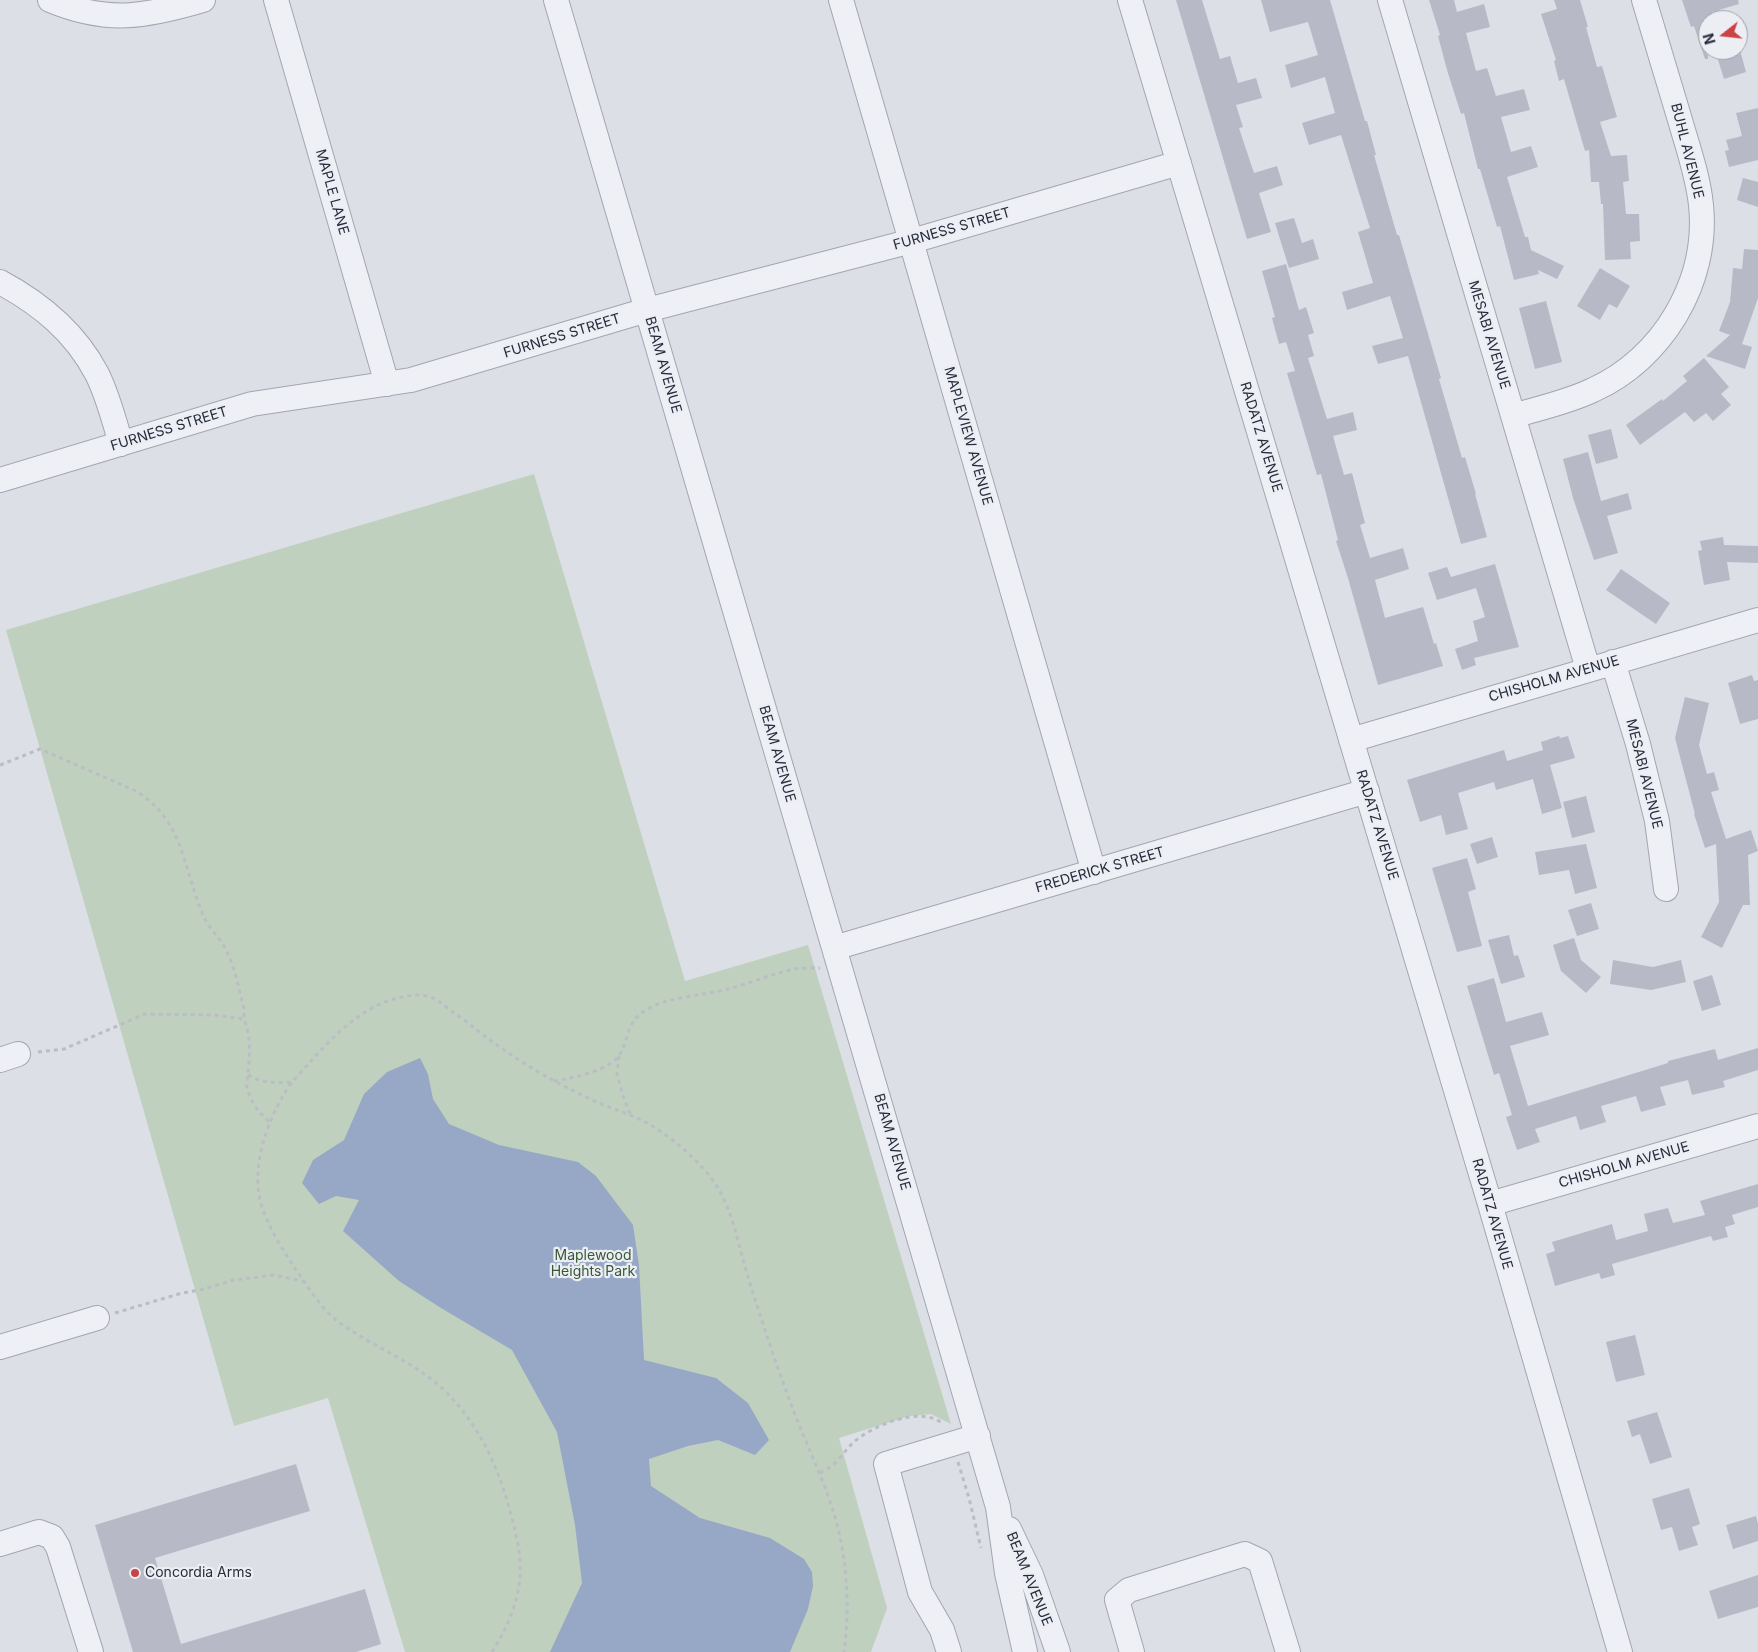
<!DOCTYPE html>
<style>
body{margin:0}
#map{position:relative;width:1758px;height:1652px;overflow:hidden;background:#dcdfe6;font-family:Inter,sans-serif}
canvas{display:block}
.north{position:absolute;left:1698px;top:10px;width:50px;height:50px;box-sizing:border-box;background:#eceef4;border:1px solid #9da0aa;border-radius:50%;rotate:254deg;font-size:14px;font-weight:700;line-height:20px;text-align:center;color:#262c3c}
.north::after{content:'';display:block;margin:auto;width:18px;height:22px;background:#cb4244;clip-path:polygon(50% 0,100% 100%,50% 72%,0 100%)}
</style>
<div id="map">
<canvas width="1758" height="1652"></canvas>
<div class="north">N</div>
</div>
<script>
const g = document.querySelector('canvas').getContext('2d');
g.lineJoin = 'round';
function fill(path, color) {
  g.fillStyle = color;
  g.fill(path, 'evenodd');
}
function stroke(path, color, width, dash) {
  g.strokeStyle = color;
  g.lineWidth = width;
  g.lineCap = dash ? 'butt' : 'round';
  g.setLineDash(dash || []);
  g.stroke(path);
}
function write(font, color, halo, rows, align = 'center') {
  g.font = font + ' Inter,sans-serif';
  g.lineWidth = 4.5;
  g.setLineDash([]);
  g.textBaseline = 'middle';
  g.strokeStyle = halo;
  g.fillStyle = color;
  for (const [text, x, y, turn = 0] of rows) {
    g.save();
    g.translate(x, y);
    g.rotate((+turn || 0) * Math.PI / 180);
    g.textAlign = isNaN(turn) ? turn : align;
    if (halo) g.strokeText(text, 0, 0);
    g.fillText(text, 0, 0);
    g.restore();
  }
}
fill(new Path2D(`
 M534 474 685 981 808 945 951 1424 931 1414 909 1416 839 1438 887 1608 871 1652H405L328 1398 234 1426 6 630Z`), '#c0d0be');
fill(new Path2D(`
 M420 1058 428 1074 433 1099 449 1124 499 1145 578 1162 596 1176 633 1225 639 1265 644 1360 716 1378 748 1403 769 1440 755 1455 718 1440 688 1446 649 1459 651 1486 700 1518 770 1538 804 1559 812 1572 813 1586 808 1609 790 1652H550L582 1583 575 1525 557 1432 512 1350 441 1308 399 1281 343 1231 359 1200 336 1196 319 1204 302 1183 313 1160 344 1140 364 1094 387 1072Z`), '#97a8c6');
fill(new Path2D(`
 M1176 0H1202L1220 59 1230 56 1238 83 1256 78 1262 98 1236 105 1243 127 1239 128 1254 173 1277 166 1283 185 1259 193 1271 232 1247 239Z
 M1261 0H1330L1365 121H1367L1376 155H1374L1397 235H1399L1441 378 1439 379 1462 458 1465 457 1476 494H1475L1487 537 1461 544 1408 356 1378 364 1372 346 1403 338 1390 296 1347 310 1342 292 1373 283 1358 232 1370 228 1341 135 1309 145 1302 123 1335 113 1325 77 1291 88 1285 65 1318 55 1308 22 1270 32Z
 M1429 0H1454L1457 12 1484 4 1490 27 1466 33 1476 71 1487 68 1496 96 1524 89 1530 110 1501 117 1511 152 1531 146 1538 167 1507 177 1525 237H1528L1531 250 1564 266 1557 279 1538 270 1539 274 1514 280 1500 226 1497 227 1480 169H1478L1464 113 1461 114 1447 70 1438 36 1440 35Z
 M1554 0H1580L1588 27H1586L1597 67 1602 66 1617 117 1600 122 1611 156 1627 155 1629 181 1623 182 1626 214H1639L1640 241 1630 242 1631 259 1605 260 1603 204H1601L1599 182H1591L1589 150 1585 151 1564 79 1559 81 1554 61 1556 60 1541 14 1557 9Z
 M1682 0H1738L1739 4 1712 12 1715 20H1708V59H1705L1694 26 1691 27Z
 M1715 50H1740L1746 72 1724 79Z
 M1758 108V160L1729 167 1725 151 1729 150 1726 140 1742 136 1736 113Z
 M1743 178 1758 182V207L1737 200Z
 M1294 218 1302 243 1313 239 1319 259 1289 268 1275 223Z
 M1744 249 1758 250V298L1742 344 1752 347 1745 369 1706 356 1730 335 1719 331 1730 302 1733 268 1742 269Z
 M1286 264 1299 310 1306 307 1314 333 1308 335 1314 356 1308 358 1327 419 1353 412 1357 430 1333 436 1344 475 1352 473 1365 523 1360 525 1370 558 1403 548 1409 569 1375 580 1385 618 1423 607 1434 644 1436 643 1443 666 1378 685 1348 578 1336 541 1338 540 1321 474 1317 475 1287 373 1295 371 1286 342 1279 344 1272 318 1275 317 1262 271Z
 M1600 268 1630 286 1617 308 1609 304 1600 320 1577 306Z
 M1546 301 1562 362 1535 369 1519 308Z
 M1704 358 1729 387 1721 394 1731 405 1713 421 1706 413 1694 422 1685 412 1640 445 1626 425 1662 399 1663 401 1687 381 1683 376Z
 M1611 429 1618 458 1596 464 1588 435Z
 M1588 452 1601 501 1628 493 1632 509 1607 516 1618 553 1594 560 1573 498 1563 459Z
 M1723 537 1724 545 1758 546V563L1727 562 1730 580 1704 585 1698 551 1702 550 1700 541Z
 M1495 564 1519 647 1474 658 1476 665 1462 670 1455 649 1478 641 1473 621 1485 617 1476 588 1437 600 1428 573 1447 567 1451 577Z
 M1621 569 1670 603 1656 624 1606 590Z
 M1752 675 1754 681 1758 680V719L1740 724 1728 683Z
 M1685 697 1709 703 1699 745 1707 774 1714 772 1719 790 1711 792 1726 839 1751 830 1758 851 1748 855 1750 905H1743L1722 948 1701 937 1719 902 1716 844 1705 848 1694 814H1695L1675 738Z
 M1559 736 1560 738 1568 736 1575 758 1550 765 1562 808 1542 814 1533 779 1496 790 1494 782 1458 793 1468 829 1446 835 1441 815 1420 822 1407 780 1504 750 1507 761 1543 750 1541 742Z
 M1586 796 1595 832 1572 838 1563 802Z
 M1492 837 1498 857 1477 864 1470 844Z
 M1586 844 1597 888 1575 894 1569 870 1539 875 1535 852Z
 M1467 858 1476 889 1468 892 1482 946 1457 952 1432 868Z
 M1591 903 1599 929 1577 936 1568 910Z
 M1509 935 1514 956 1518 955 1525 977 1501 984 1488 940Z
 M1574 938 1581 960 1601 977 1586 993 1561 971 1553 945Z
 M1613 960 1653 967 1681 960 1686 982 1651 990 1610 984Z
 M1712 975 1721 1005 1702 1011 1693 981Z
 M1494 978 1506 1022 1542 1012 1549 1035 1510 1046 1528 1106 1668 1063V1061L1715 1049 1718 1060 1758 1048V1070L1723 1081 1725 1087 1692 1095 1688 1080 1660 1087 1666 1105 1641 1112 1636 1096 1601 1106 1606 1122 1580 1130 1576 1116 1535 1129 1540 1142 1517 1150 1506 1117 1512 1115 1499 1073 1494 1075 1467 986Z
 M1758 1184V1207L1732 1215 1735 1224 1725 1227 1728 1237 1713 1241 1711 1236 1612 1264 1615 1275 1601 1279 1599 1273 1555 1286 1546 1254 1555 1251 1552 1242 1612 1224 1616 1240 1648 1231 1644 1214 1668 1208 1673 1223 1705 1215 1700 1201Z
 M1635 1335 1645 1375 1616 1382 1606 1342Z
 M1657 1412 1672 1457 1650 1464 1640 1434 1632 1437 1627 1421Z
 M296 1464 310 1511 155 1558 181 1644 365 1589 381 1644 356 1652H133L95 1525Z
 M1689 1488 1700 1524 1692 1527 1698 1545 1679 1551 1672 1527 1661 1530 1652 1499Z
 M1756 1516 1758 1524V1541L1733 1549 1726 1525Z
 M1758 1575V1607L1718 1619 1709 1591Z`), '#b7bac6');
const minor = new Path2D(`
 M50 0C107 24 145 17 203 0
 M276 0 387 384
 M556 0 998 1507 1007 1573 1025 1652
 M841 0 1094 872
 M1130 0 1490 1204 1620 1652
 M1390 0 1588 669
 M0 282C41 304 75 332 97 374 108 396 114 420 121 444
 M1513 416C1540 408 1568 402 1593 390 1662 359 1709 282 1701 205 1698 176 1688 148 1680 120 1668 80 1656 40 1644 0
 M0 480 252 404 411 380 647 310 912 241 1179 163
 M1613 662 1638 744 1657 821 1666 889
 M1351 740 1758 620
 M834 948 1367 791
 M0 1060 18 1054
 M1490 1204 1758 1126
 M0 1347 97 1318
 M1009 1529 1031 1575 1058 1652
 M0 1544 39 1532 52 1537 58 1547 91 1652
 M949 1652 942 1630 920 1592 886 1464 978 1436
 M1132 1652 1117 1600 1129 1590 1245 1554 1260 1561 1288 1652`);
stroke(minor, '#a2a6b0', 26);
stroke(new Path2D(`
 M0 765 40 749 136 791C184 821 183 868 203 915 208 928 220 937 226 950 235 968 239 989 244 1009V1019
 M38 1052 64 1049 145 1014 214 1015 244 1019C251 1036 250 1054 248 1072 248 1077 246 1083 247 1088 250 1102 260 1114 271 1123
 M619 1056 617 1074 624 1099 631 1115
 M248 1075C263 1084 277 1083 293 1082
 M554 1081C572 1078 610 1071 620 1054 630 1036 626 1022 646 1010 664 998 702 995 724 990 747 985 770 974 794 969 802 968 812 968 820 968
 M115 1313 182 1293 200 1290 234 1280 273 1275 303 1281
 M958 1462 969 1498 981 1548
 M820 1473C825 1470 832 1467 836 1462 842 1456 847 1448 854 1442 873 1425 922 1405 943 1424
 M492 1652C508 1627 522 1595 520 1564 520 1550 516 1536 513 1522 500 1471 482 1427 443 1389 412 1360 370 1346 336 1320 319 1306 307 1285 294 1267 284 1251 272 1233 265 1215 248 1177 264 1128 284 1094 291 1082 302 1071 311 1061 339 1030 371 998 416 995 421 995 428 996 433 998 440 1001 447 1008 453 1012 467 1022 481 1033 494 1043 526 1066 561 1086 597 1102 610 1108 624 1112 637 1118 664 1130 697 1158 714 1182 732 1208 737 1240 746 1270 753 1294 761 1318 769 1342 781 1377 793 1412 808 1446 821 1477 835 1509 841 1542 848 1579 849 1615 844 1652`), '#bbbdc5', 3, [4, 4]);
stroke(minor, '#eff0f5', 24);
for (const [x, y, r, color] of [
 [135,1573,5,"#cb4244"]
]) {
  const dot = new Path2D();
  dot.arc(x, y, r, 0, 2 * Math.PI);
  g.fillStyle = color;
  g.fill(dot);
  stroke(dot, '#eceef4', 2);
}
write('14px', '#262c3c', '#eceef4', [
 ["BUHL AVENUE",1687,151,76],
 ["MAPLE LANE",332,192,74],
 ["FURNESS STREET",952,229,-16],
 ["MESABI AVENUE",1489,335,73],
 ["FURNESS STREET",562,336,-17],
 ["BEAM AVENUE",663,365,74],
 ["FURNESS STREET",169,429,-17],
 ["MAPLEVIEW AVENUE",968,436,74],
 ["RADATZ AVENUE",1261,437,73],
 ["CHISHOLM AVENUE",1554,679,-16],
 ["BEAM AVENUE",777,754,74],
 ["MESABI AVENUE",1644,774,76],
 ["RADATZ AVENUE",1377,825,73],
 ["FREDERICK STREET",1100,870,-16],
 ["BEAM AVENUE",892,1142,74],
 ["CHISHOLM AVENUE",1624,1165,-16],
 ["RADATZ AVENUE",1492,1214,74],
 ["BEAM AVENUE",1029,1579,68]
]);
write('14px', '#365834', '#eceef4', [
 ["Maplewood",593,1256],
 ["Heights Park",593,1272]
]);
write('14px', '#262c3c', '#eceef4', [
 ["Concordia Arms",145,1573]
], 'left');
</script>
